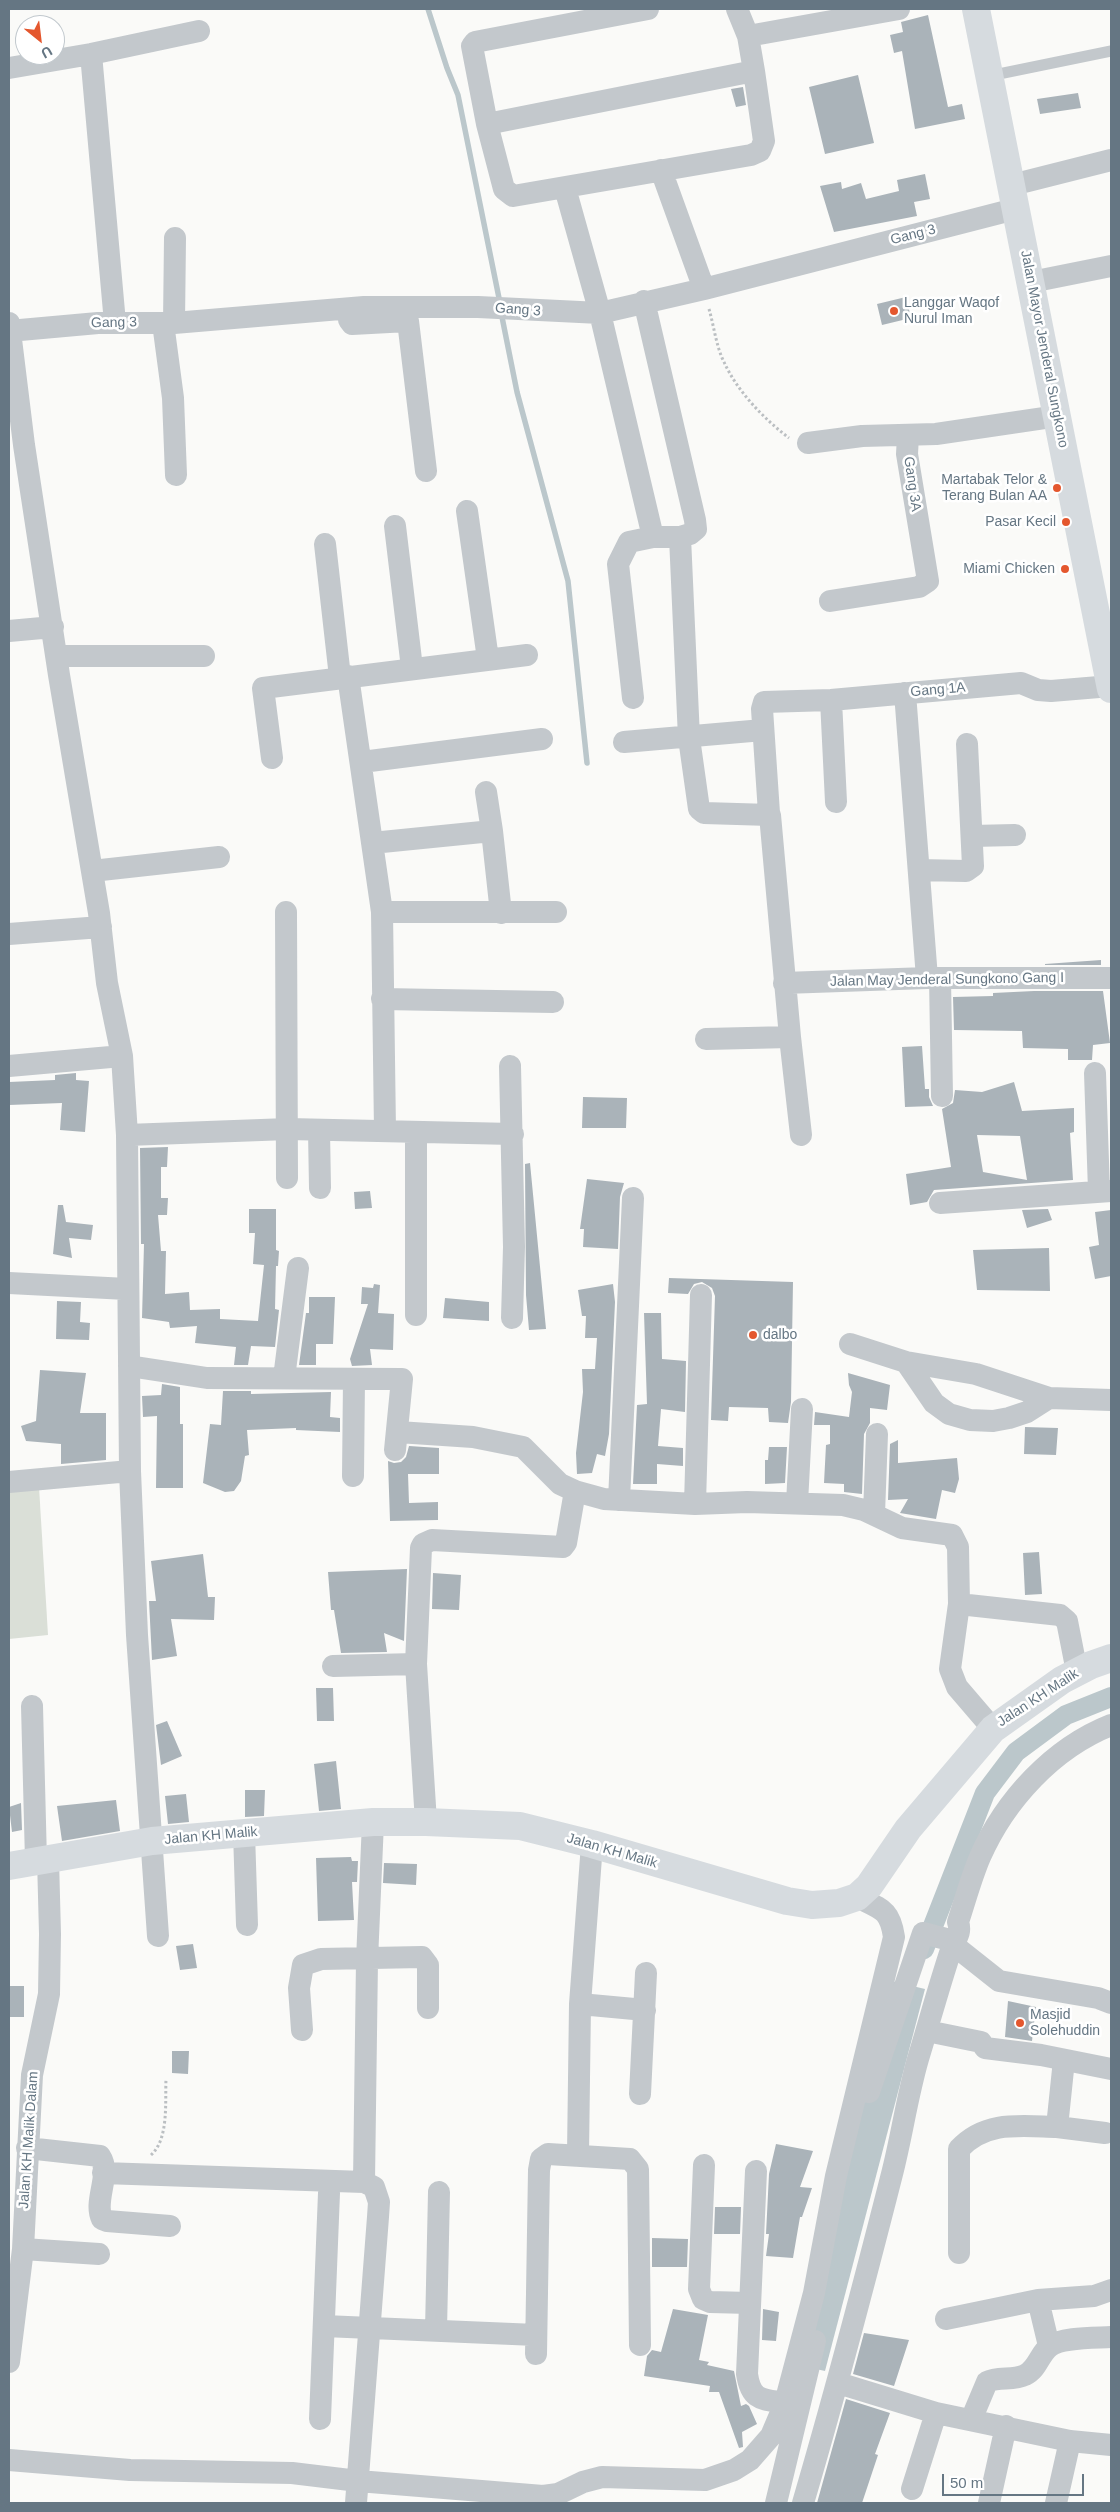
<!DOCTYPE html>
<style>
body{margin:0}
#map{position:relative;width:1120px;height:2512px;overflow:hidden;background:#fafaf8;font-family:Helvetica,sans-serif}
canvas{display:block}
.frame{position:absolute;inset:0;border:10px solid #657683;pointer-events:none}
.north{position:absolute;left:15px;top:15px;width:50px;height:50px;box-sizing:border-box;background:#fff;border:1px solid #c1c8cd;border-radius:50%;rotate:151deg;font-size:14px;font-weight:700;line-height:20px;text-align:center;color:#657683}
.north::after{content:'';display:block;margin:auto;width:18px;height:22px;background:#e4572e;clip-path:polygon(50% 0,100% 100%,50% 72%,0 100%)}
.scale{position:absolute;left:942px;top:2474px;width:142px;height:22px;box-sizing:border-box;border:2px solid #657683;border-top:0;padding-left:6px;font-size:15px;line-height:18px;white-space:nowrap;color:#657683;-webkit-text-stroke:4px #fff;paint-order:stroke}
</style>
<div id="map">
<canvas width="1120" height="2512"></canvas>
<div class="frame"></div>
<div class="north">U</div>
<div class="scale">50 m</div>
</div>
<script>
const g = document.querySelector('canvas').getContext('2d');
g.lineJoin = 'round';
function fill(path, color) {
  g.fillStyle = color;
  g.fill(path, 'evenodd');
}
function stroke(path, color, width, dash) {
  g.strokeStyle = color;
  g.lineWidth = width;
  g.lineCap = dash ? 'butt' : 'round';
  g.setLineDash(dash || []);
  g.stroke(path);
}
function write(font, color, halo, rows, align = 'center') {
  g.font = font + ' Helvetica,sans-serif';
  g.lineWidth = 5;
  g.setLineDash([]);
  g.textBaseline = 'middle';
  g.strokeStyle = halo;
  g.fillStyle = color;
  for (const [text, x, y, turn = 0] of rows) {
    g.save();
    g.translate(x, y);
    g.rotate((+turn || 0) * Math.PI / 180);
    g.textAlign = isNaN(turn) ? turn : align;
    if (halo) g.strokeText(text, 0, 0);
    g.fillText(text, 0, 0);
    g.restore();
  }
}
fill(new Path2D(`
 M39 1487 48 1635 9 1639V1490Z`), '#dadfd7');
fill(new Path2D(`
 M883 1979 925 1989 825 2371 793 2364Z`), '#bbc7cb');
stroke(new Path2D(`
 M428 9 447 68 458 95 500 303
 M501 312 517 392 568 581 587 763`), '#bbc7cb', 5.5);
stroke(new Path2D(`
 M924 1949 985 1793 1016 1752 1066 1715 1111 1697`), '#bbc7cb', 20);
fill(new Path2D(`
 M928 15 948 107 962 104 965 119 915 129 902 51 894 53 890 35 903 32 901 22Z
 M858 75 874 143 825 154 809 87Z
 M743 87 746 105 736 107 731 89Z
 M1078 93 1081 108 1040 114 1037 99Z
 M925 174 930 199 914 202 917 216 834 232 820 186 841 182 842 189 861 183 866 199 899 191 897 180Z
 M906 297 911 318 882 325 877 304Z
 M1101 960V965H1045V964Z
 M1034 991H1103L1110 1043 1093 1045 1092 1060H1068V1049L1023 1048 1022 1031 954 1030 953 997 993 996V993Z
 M922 1046 925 1089H929V1097L933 1106 905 1107 902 1047Z
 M76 1073V1080L89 1081 85 1132 60 1130 62 1103 9 1105V1082L55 1080V1075Z
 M1014 1082 1022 1111 1074 1108V1132L1070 1133 1073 1180 934 1190 927 1202 910 1205 906 1174 951 1167 942 1109 953 1103 955 1090 982 1092ZM977 1135 1020 1136 1027 1180 983 1172Z
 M583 1097 627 1098 626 1128H582Z
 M168 1147 167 1167H161V1198H168L167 1215H158L161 1251H166L165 1294 189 1292 190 1310 220 1309V1319L258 1321 264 1265 253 1264 255 1233H249V1209H276V1250L279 1251 278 1266H276L275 1309 279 1310 275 1347 251 1346 248 1365H234L236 1347 195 1343 197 1326 170 1328 169 1322 142 1318 144 1244H141L140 1148Z
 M530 1163 546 1329 529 1330 526 1295 525 1164Z
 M587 1179 624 1183 620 1197 618 1249 583 1247 584 1229H580Z
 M370 1191 372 1208 355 1209 354 1192Z
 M58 1205H63L66 1222 93 1225 91 1240 69 1238 72 1258 53 1254Z
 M1048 1209 1052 1220 1027 1228 1022 1210Z
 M1111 1210V1276L1095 1279 1089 1247 1099 1245 1095 1212Z
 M1049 1248 1050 1291 977 1290 973 1250Z
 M669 1278 793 1282 791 1402 788 1423 769 1422 768 1408 729 1407 728 1421 711 1420 715 1296 712 1288 702 1282 694 1284 688 1294 668 1293Z
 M374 1284 380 1285 378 1313 394 1314 393 1350 370 1349 372 1365 352 1366 350 1359 368 1304H361L362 1287 373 1288Z
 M613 1284 615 1302 609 1434 605 1456 597 1454 592 1473 577 1474 576 1453 583 1392 582 1369H595L597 1338H585L586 1316H582L578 1290Z
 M309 1297H335L333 1344H316V1365H299L306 1313H309Z
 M445 1298 489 1302V1321L443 1318Z
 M57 1301 81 1302 80 1322 90 1323 89 1340 56 1339Z
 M644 1313H661L662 1359 686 1361 685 1412 661 1409 658 1446 683 1448V1466L657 1464V1484H633L637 1405 647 1404Z
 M40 1370 86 1373 80 1413H106V1460L61 1464V1444L26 1441 21 1426 36 1421Z
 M848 1373 890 1385 887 1410 870 1408V1423L864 1434 862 1494 844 1492V1484L824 1483 826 1445 830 1444V1425H814L815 1412 849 1417 852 1392 849 1385Z
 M162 1384 180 1387V1424H183V1488H156L157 1416 143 1417 142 1396 161 1395Z
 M223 1391H251V1394L331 1392 330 1417 340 1418V1432L296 1430V1428L247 1430 249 1455 245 1456 241 1481 234 1491 225 1492 203 1483 210 1424 221 1425Z
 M1025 1427 1058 1428 1056 1455 1024 1454Z
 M898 1440V1463L957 1458 959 1479 955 1493 942 1490 936 1519 900 1513 908 1499 888 1500 890 1444Z
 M409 1446 439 1448V1474H408L409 1503 438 1502V1520L390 1521 388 1461 394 1463 401 1462 406 1457Z
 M769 1447H787L785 1483 765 1484V1460H768Z
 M1039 1552 1042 1594 1025 1595 1023 1553Z
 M203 1554 208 1597H215L214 1620 171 1619 177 1656 152 1660 149 1601H156L151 1561Z
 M407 1569 404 1641 384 1633 387 1652 341 1653 334 1610H331L328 1572Z
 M433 1573 461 1575 459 1610 432 1609Z
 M316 1688H333L334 1721H317Z
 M167 1721 182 1756 161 1765 156 1725Z
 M336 1761 341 1809 319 1811 314 1764Z
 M245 1790H265L264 1816 245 1817Z
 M186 1794 189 1822 168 1824 165 1796Z
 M116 1800 120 1831 62 1841 57 1806Z
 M21 1803 22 1830 12 1832 9 1807Z
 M351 1857 352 1861H358L357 1882H352L354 1920 318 1921 316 1858Z
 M384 1863 417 1864 416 1885 383 1883Z
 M193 1944 197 1968 180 1970 176 1946Z
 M9 1986H24V2017H9Z
 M1008 2001 1036 2007 1032 2041 1005 2037Z
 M172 2051H189L188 2074 172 2073Z
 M776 2144 813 2151 800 2187 812 2188 802 2217H800L793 2258 766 2256 769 2234H766L769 2174Z
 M715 2207H741L740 2234H714Z
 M652 2238 688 2239 687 2267H652Z
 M673 2309 708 2315 699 2360 709 2362 707 2365 734 2371 741 2406 746 2404 749 2406 757 2424 742 2432 743 2447 739 2448 719 2392H709L710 2386 644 2376 647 2356 652 2350 661 2352Z
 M763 2309 779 2312 776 2341 762 2340Z
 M864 2333 909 2340 894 2386 853 2374Z
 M846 2399 890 2413 875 2454 878 2455 862 2503H817Z`), '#aab3b9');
stroke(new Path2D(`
 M709 309C714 326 716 346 724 362 737 391 764 419 789 438
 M151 2155C169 2139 165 2102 166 2079`), '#bbbfc2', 3, [2.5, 2.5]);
stroke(new Path2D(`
 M989 76 1111 51`), '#c3c8cc', 11);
stroke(new Path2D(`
 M648 9 475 42 472 46 487 124 754 71 748 36 899 9
 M737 9 748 36
 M91 54 115 323
 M9 68 91 54 199 31
 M487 124 504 189 513 196 751 155 760 151 764 141 754 71
 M661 170 704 289
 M1012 185 1111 160
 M565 188 600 313 653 537H680
 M1031 282 1111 266
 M644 301 695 520 696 529 690 534 680 537 689 738 699 809 704 813 770 815 790 1037 706 1039
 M349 309V320L352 324 408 321 426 471
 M9 323 24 445 59 675 99 913 107 983 122 1056 127 1135 130 1471 137 1635 158 1936
 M163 323 173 398 176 475
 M174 323 175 238
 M9 331 98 323H174L364 307H478L600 313 704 289 1015 209
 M808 443 862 436 936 434 1058 416
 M467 511 488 659
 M395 526 412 668
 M325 544 340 677
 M830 601 919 587 928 581 907 454 908 436
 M9 631 53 627
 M57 656H204
 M348 676 382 912 385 1131
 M905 693 927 978
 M633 698 618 564 629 542 653 537
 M831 700 836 802
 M624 742 763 730
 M272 758 263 688 527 655
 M362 762 542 739
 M486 792 492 831
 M769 813 762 709 764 702 831 700 1021 683 1038 690 1051 691 1111 686
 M972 836 1015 835
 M372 843 492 831 501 913
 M919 870 966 871 973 866 967 744
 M92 871 219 857
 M286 912 287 1178
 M382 912H556
 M9 934 101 927
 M940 978 942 1096
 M784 983 927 978H1111
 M382 999 553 1002
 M790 1037 801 1135
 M9 1066 122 1056
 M510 1066 514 1247 512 1318
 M1095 1073 1099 1191
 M319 1131 320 1188
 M127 1135 288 1129 513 1134
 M940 1203 1111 1191
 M9 1283 127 1289
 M416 1315V1132
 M850 1344 906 1362 934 1403 949 1414 970 1420 993 1421 1009 1418 1027 1412 1049 1398 1111 1400
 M906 1362 976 1374 1049 1398
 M129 1366 207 1378 402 1379 395 1450
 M284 1378 298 1268
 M398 1432 473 1437 523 1447 560 1484 575 1491 604 1499 695 1504 747 1502 843 1505 864 1510 902 1528 952 1535 958 1547 959 1604 950 1669 957 1687 993 1729
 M353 1476 354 1379
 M9 1482 130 1471
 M619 1500 633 1198
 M797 1503 802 1409
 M695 1504 701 1295
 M874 1514 877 1434
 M959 1604 1060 1615 1067 1621 1077 1672
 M333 1666 416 1664
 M32 1706 36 1861
 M426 1822 416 1664 421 1548 423 1544 432 1540 563 1547 566 1543 575 1491
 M244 1833 247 1925
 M580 2004 645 2010
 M302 2030 299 1988 303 1965 321 1959 422 1957 428 1965V2008
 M927 2031 981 2042 985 2048 1041 2055 1111 2069
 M869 2092 923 1933 946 1939 999 1981 1098 1998 1111 2003
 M640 2094 646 1973
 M1057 2127 1105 2133
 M27 2148 100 2156C112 2174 93 2201 102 2219L107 2221 170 2226
 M578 2154 580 2004 592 1844
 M704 2165 699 2289 703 2299 710 2302 750 2303
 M756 2171 747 2374C751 2401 762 2399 785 2403
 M103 2173 364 2182 374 2187 379 2202 378 2217 356 2503
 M364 2182 367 1960 373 1822
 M23 2249 99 2254
 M959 2253V2149C986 2120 1021 2126 1057 2127L1064 2060
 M1038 2300 1049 2346
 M946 2319 1038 2300 1094 2296 1111 2290
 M324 2326 536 2335
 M436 2330 439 2192
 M536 2354 539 2170 541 2159 548 2154 630 2159 638 2169 640 2345
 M9 2362 23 2249 32 2075 49 1994 50 1934 48 1859
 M838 2383 936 2413 1070 2441 1111 2445
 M320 2419 329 2193
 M971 2420 987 2382C998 2376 1013 2381 1025 2375 1038 2369 1039 2354 1050 2346 1062 2337 1096 2338 1111 2337
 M9 2460 130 2470 292 2473 358 2481 543 2496 558 2494 583 2482 602 2477 705 2480 734 2470 750 2460 771 2436 785 2403 814 2293 836 2176 894 1937C890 1909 881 1909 857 1897
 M912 2489 936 2413
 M776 2503 815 2341
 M803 2503C835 2394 864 2284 892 2174 902 2135 907 2097 918 2059 929 2023 939 1986 951 1950 955 1939 962 1934 958 1922 965 1901 971 1878 980 1857 1005 1800 1053 1748 1111 1725
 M989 2503 1006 2426
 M1056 2503 1070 2441`), '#c3c8cc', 22);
stroke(new Path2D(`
 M9 1866 152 1841 373 1822H426L520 1826 592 1844 787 1901 812 1905 839 1903 857 1897 869 1886 908 1829 993 1729 1062 1680 1091 1665 1111 1658`), '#d6dbdf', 28);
stroke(new Path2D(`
 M976 9 1111 689`), '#d6dbdf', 28);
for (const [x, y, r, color] of [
 [894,311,5,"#e4572e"],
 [1057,488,5,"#e4572e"],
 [1066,522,5,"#e4572e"],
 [1065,569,5,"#e4572e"],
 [753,1335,5,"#e4572e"],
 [1020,2023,5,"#e4572e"]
]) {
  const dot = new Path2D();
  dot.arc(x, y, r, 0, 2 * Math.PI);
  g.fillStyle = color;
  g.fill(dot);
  stroke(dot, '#fff', 2);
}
write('14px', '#657683', '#fff', [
 ["Gang 3",913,235,-14],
 ["Gang 3",518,310,4],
 ["Gang 3",114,323,-1],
 ["Jalan Mayor Jenderal Sungkono",1044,349,79],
 ["Gang 3A",912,484,82],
 ["Gang 1A",938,690,-5],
 ["Jalan May Jenderal Sungkono Gang I",947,980,-1],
 ["Jalan KH Malik",1038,1698,-33],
 ["Jalan KH Malik",211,1836,-5],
 ["Jalan KH Malik",612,1851,16],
 ["Jalan KH Malik Dalam",29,2140,-86]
]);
write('14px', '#657683', '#fff', [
 ["Langgar Waqof",904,303],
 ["Nurul Iman",904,319],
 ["Martabak Telor &",1047,480,"right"],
 ["Terang Bulan AA",1047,496,"right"],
 ["Pasar Kecil",1056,522,"right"],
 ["Miami Chicken",1055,569,"right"],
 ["dalbo",763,1335],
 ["Masjid",1030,2015],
 ["Solehuddin",1030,2031]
], 'left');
</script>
